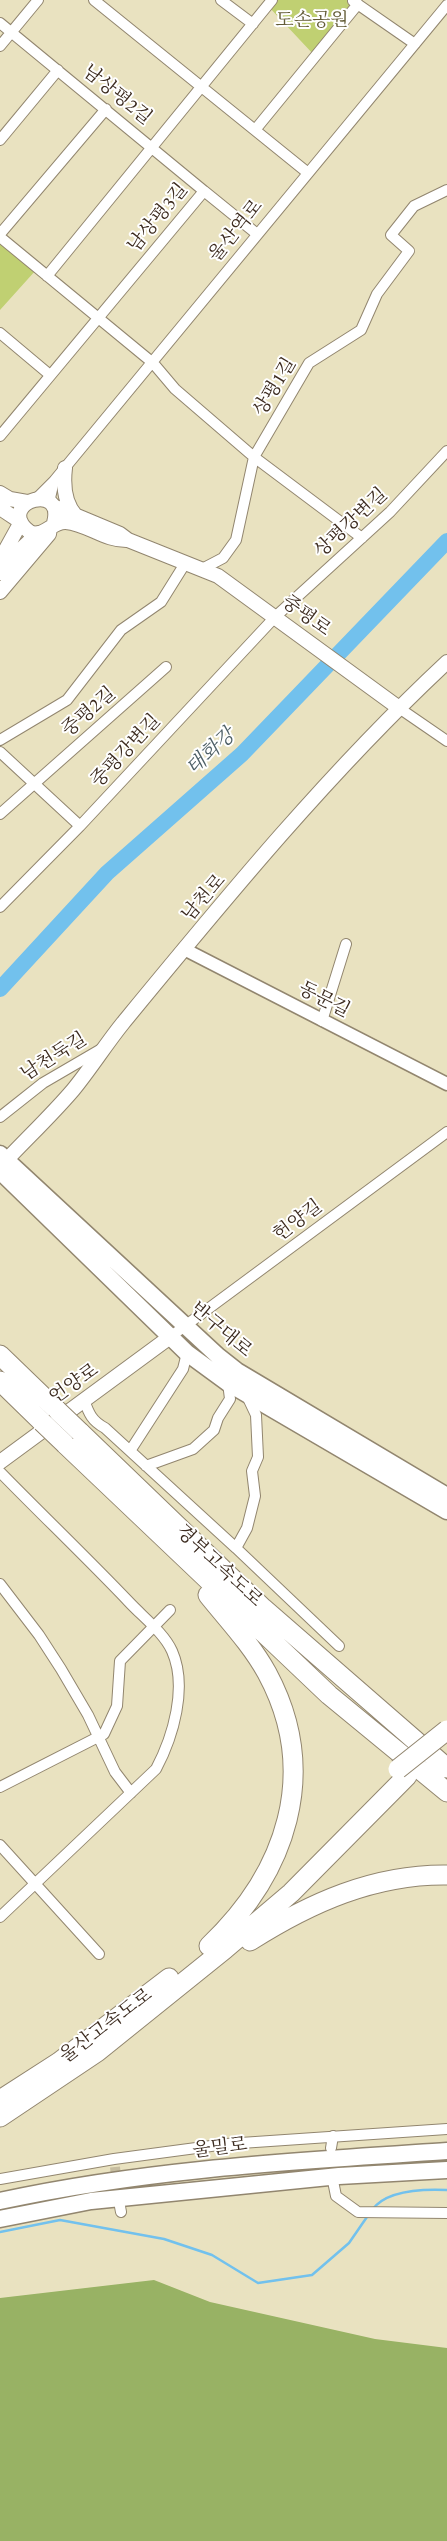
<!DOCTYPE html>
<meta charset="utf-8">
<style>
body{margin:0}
canvas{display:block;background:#e9e2c0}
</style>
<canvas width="447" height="2541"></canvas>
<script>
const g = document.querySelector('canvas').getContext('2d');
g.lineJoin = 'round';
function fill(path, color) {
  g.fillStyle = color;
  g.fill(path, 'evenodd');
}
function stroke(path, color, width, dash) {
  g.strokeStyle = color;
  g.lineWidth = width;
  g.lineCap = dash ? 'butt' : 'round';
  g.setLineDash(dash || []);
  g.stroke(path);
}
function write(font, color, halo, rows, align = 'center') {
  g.font = font + ' "EB Garamond","Noto Serif KR",serif';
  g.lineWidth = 4;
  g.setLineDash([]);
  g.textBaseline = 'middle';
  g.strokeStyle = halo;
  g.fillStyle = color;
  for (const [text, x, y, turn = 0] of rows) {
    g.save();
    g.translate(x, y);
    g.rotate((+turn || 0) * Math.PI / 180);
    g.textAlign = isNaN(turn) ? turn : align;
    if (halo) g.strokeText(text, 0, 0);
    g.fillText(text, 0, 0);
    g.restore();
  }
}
fill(new Path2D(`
 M272 0H349L354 4 314 55 268 6Z
 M0 241 36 270 0 310Z`), '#c0d072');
fill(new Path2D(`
 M154 2280 210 2302 375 2339 447 2348V2541H0V2298Z`), '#98b264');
stroke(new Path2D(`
 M372 2210C386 2190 425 2189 447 2190
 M0 2232 60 2220 164 2239 212 2255 258 2283 312 2275 349 2243 369 2214`), '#72c1ed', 2.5);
stroke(new Path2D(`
 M0 989 107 873 242 754 447 541`), '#72c1ed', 16);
stroke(new Path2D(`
 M115 2167 117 2185`), '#c6bda0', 10, [10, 5]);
const minor = new Path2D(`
 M94 0 308 173
 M221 0 253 24
 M353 1 415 44
 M0 23 204 191 0 436
 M0 46 38 0
 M255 130 358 4
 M0 140 58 70
 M204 191 257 234
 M0 234 106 109
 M0 237 153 363 175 389 254 457 362 538
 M47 276 272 0
 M0 333 50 375
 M54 481 447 5
 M36 499 54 481 49 502
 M202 569 223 558 236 540 254 457 309 363 361 330 377 294 409 251 391 235 414 206 447 190
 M399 708 447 741
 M0 740 67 700 121 630 161 602 186 562
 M0 752 80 826
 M0 814 166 667
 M0 907 80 826 275 617 390 512 447 451
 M322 1021 346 944
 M0 1117 43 1083 103 1048
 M170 1337 447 1132
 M84 1400C89 1414 92 1421 105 1428L236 1548 247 1528 255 1496 252 1471 258 1457 256 1415 247 1396
 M130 1451 183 1369 187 1353
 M146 1466 193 1449 214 1430 218 1418 230 1399 228 1383
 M0 1472C43 1516 87 1558 129 1602 143 1617 164 1633 172 1651 188 1687 173 1737 156 1769L0 1917
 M236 1548 339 1646
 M0 1584 39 1635 61 1669 88 1715 115 1772 131 1793
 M0 1787 104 1734 117 1706 120 1661 170 1610
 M0 1845 99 1954
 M331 2148 333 2136
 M0 2179 114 2159 226 2144 447 2129
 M333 2181 336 2196 358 2212 447 2213
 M119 2201 121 2212`);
const tertiary = new Path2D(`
 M184 949 447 1084`);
const secondary = new Path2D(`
 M65 468C63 485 64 503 76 516
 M0 493 10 499 27 502
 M53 506 120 534 128 540C105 541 88 524 66 522 50 521 40 544 25 528 0 501 65 482 54 523
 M0 508 21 522 0 560
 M128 540 218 576 399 708
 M0 573 21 549 38 533
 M0 592 49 534 50 528
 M0 1167C24 1141 50 1117 73 1090 91 1068 106 1044 123 1023 225 899 329 772 447 662
 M0 1462 170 1337`);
const primary = new Path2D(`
 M0 1154 218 1356 237 1371 447 1496
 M0 1171 187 1353 228 1383 447 1511`);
const trunk = new Path2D(`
 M0 2201C147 2169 297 2161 447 2151
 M0 2219 91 2201 339 2176 447 2170`);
const motorway = new Path2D(`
 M0 1355 58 1411
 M0 1381 42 1422
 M80 1432 263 1608 447 1768
 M65 1444 329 1695 447 1792
 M208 1595C228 1620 251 1644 267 1673 321 1773 286 1873 209 1946
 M250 1941C310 1903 374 1874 447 1875
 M0 2100 59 2062 169 1978
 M0 2117 97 2052 225 1949 291 1893 407 1776`);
stroke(minor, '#92866f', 12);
stroke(tertiary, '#92866f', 15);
stroke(secondary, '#92866f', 16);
stroke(primary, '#92866f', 19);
stroke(trunk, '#92866f', 19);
stroke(motorway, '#92866f', 21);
stroke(minor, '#fff', 10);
stroke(tertiary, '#fff', 12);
stroke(secondary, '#fff', 14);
stroke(primary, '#fff', 16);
stroke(trunk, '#fff', 16);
stroke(motorway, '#fff', 19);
const motorwayBridge = new Path2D(`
 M58 1411 80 1432
 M42 1422 65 1444
 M398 1769 447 1730`);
stroke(motorwayBridge, '#92866f', 21, []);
stroke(motorwayBridge, '#fff', 19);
write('19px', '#635c37', '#fff', [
 ["도손공원",312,21]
]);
write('19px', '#3b2a1e', '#fff', [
 ["남상평2길",117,95,39],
 ["남상평3길",158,218,-51],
 ["울산역로",236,231,-51],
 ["상평1길",275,387,-59],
 ["상평강변길",351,523,-43],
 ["중평로",306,616,36],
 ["중평2길",89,712,-41],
 ["중평강변길",126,751,-47],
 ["남천로",204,898,-49],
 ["동문길",324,1000,27],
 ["남천둑길",54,1057,-32],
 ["헌양길",298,1221,-37],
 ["반구대로",221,1330,40],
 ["언양로",74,1384,-35],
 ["경부고속도로",219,1566,43],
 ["울산고속도로",106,2026,-37],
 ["울밀로",220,2148,-7]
]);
write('italic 20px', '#4e5f66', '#fff', [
 ["태화강",211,752,-43]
]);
</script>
